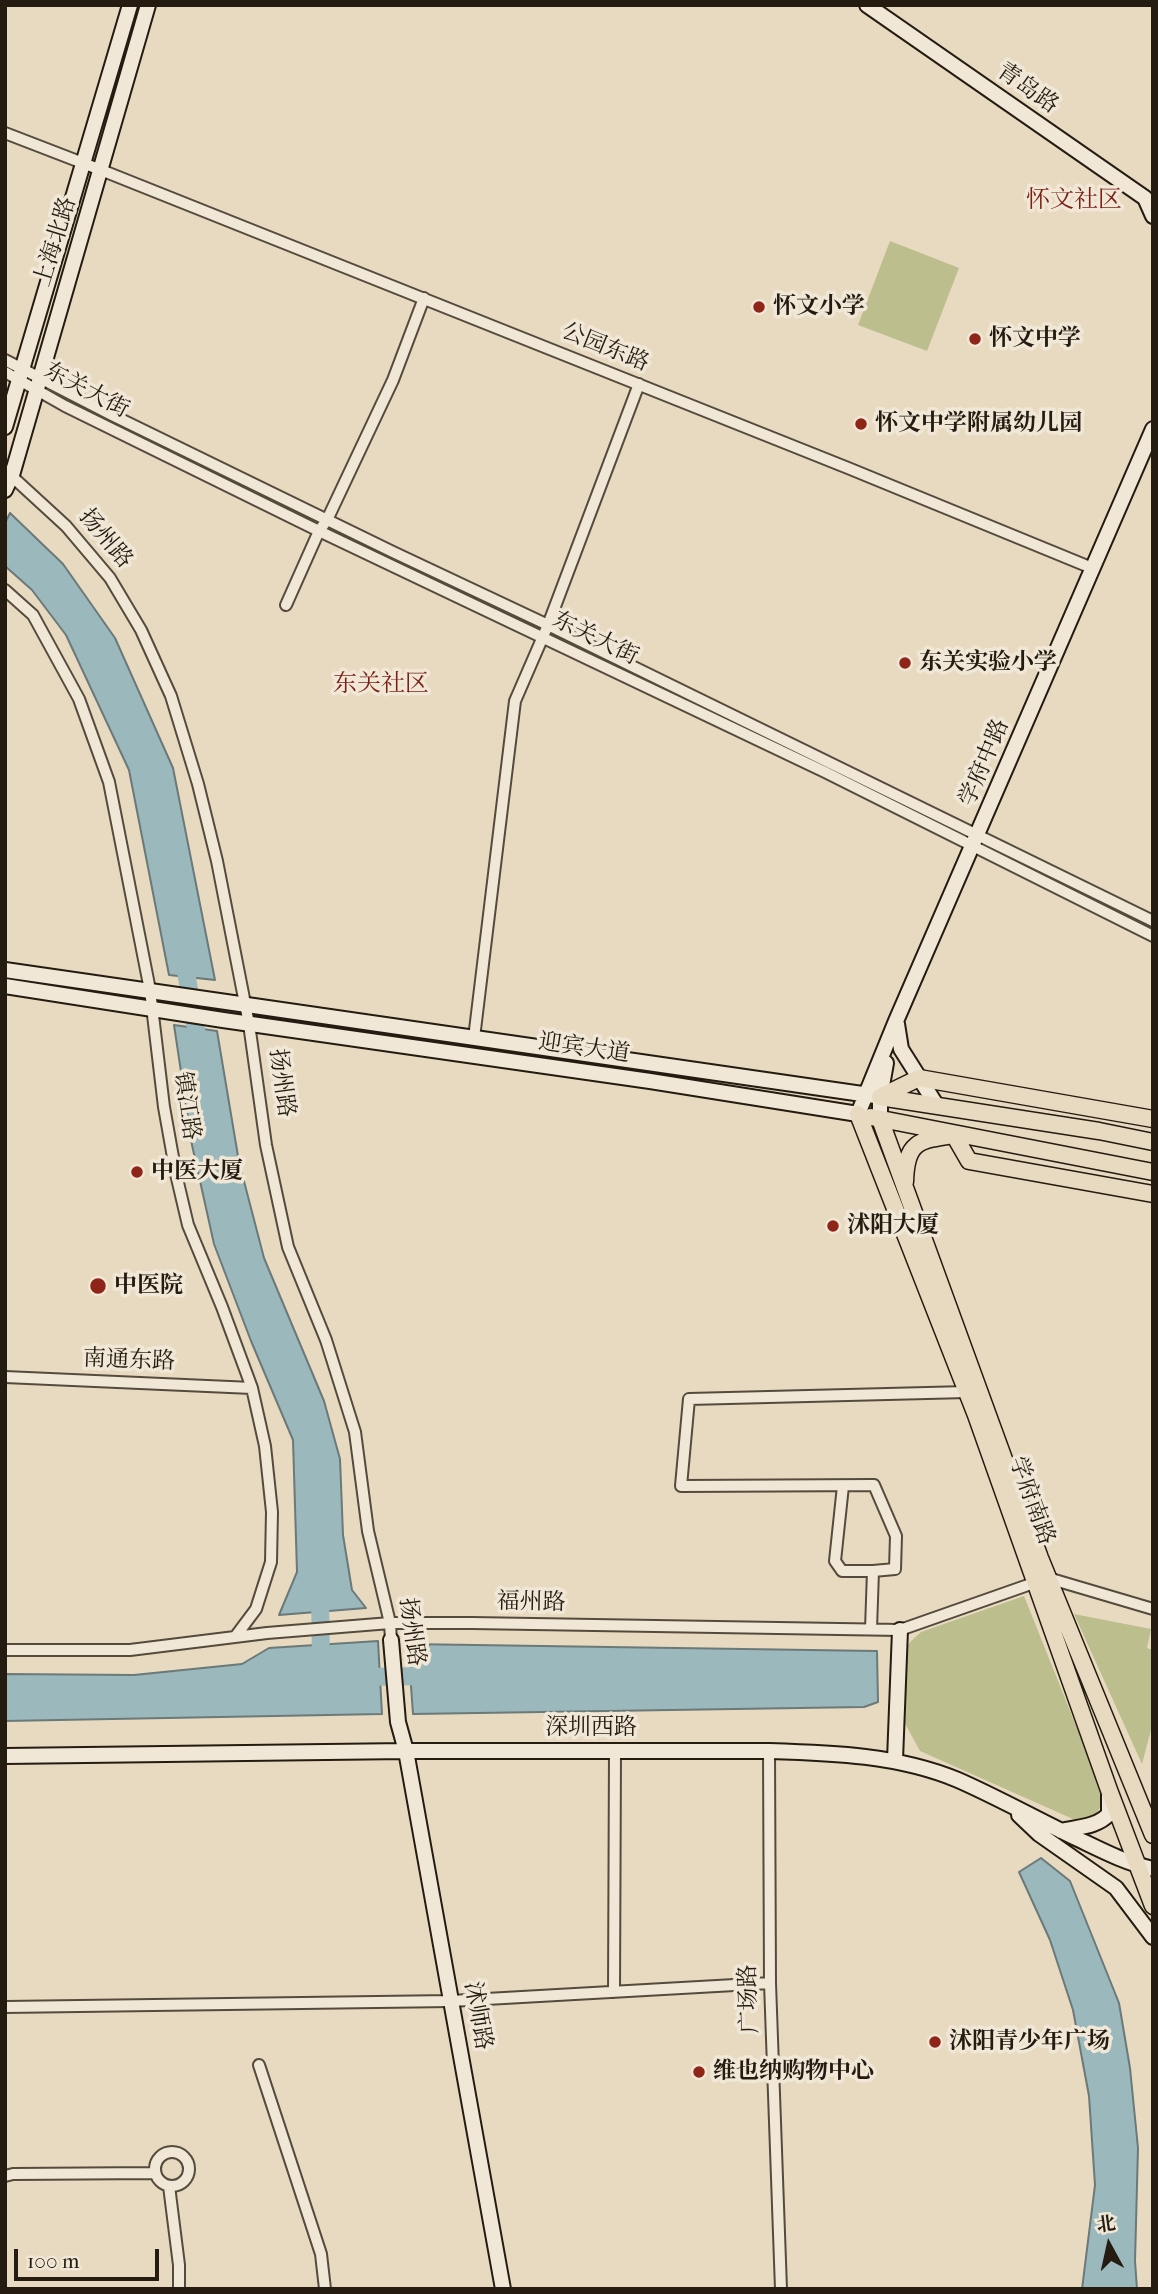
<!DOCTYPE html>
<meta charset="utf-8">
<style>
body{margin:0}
#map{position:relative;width:1158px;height:2294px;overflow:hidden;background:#e8dac0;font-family:"IM FELL French Canon","Noto Serif SC",serif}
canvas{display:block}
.frame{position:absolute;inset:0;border:7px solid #241b11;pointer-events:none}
.north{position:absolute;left:1074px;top:2210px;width:70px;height:70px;-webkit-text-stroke:5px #f0e7d6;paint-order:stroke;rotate:352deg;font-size:19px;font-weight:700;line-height:28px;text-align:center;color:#241b11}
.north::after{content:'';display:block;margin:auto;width:24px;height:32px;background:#241b11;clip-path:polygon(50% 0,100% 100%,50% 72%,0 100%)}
.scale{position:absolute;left:14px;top:2249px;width:145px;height:32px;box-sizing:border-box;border:4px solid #241b11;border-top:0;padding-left:9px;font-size:21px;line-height:24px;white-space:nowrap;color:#241b11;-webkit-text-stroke:5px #f0e7d6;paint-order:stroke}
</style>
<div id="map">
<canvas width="1158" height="2294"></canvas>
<div class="frame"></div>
<div class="north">北</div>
<div class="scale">100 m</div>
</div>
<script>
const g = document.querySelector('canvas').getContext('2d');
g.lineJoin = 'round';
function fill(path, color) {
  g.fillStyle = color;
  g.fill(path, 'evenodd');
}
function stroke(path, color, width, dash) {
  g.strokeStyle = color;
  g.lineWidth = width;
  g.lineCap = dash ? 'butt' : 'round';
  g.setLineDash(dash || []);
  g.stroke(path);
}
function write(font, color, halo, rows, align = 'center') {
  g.font = font + ' "IM FELL French Canon","Noto Serif SC",serif';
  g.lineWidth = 7;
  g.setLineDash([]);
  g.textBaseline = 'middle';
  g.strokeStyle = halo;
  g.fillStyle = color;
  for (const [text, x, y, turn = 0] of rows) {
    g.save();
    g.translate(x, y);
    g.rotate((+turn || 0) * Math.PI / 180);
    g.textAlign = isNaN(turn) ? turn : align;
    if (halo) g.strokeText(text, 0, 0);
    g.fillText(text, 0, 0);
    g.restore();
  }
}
fill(new Path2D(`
 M890 241 959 268 927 351 858 325Z
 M1024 1596 1103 1793C1101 1814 1094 1820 1073 1819L920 1751 902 1718 900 1656 911 1641 921 1632Z
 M1074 1614 1151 1629 1147 1648 1153 1650V1722L1142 1764Z`), '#bcbe8e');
const water = new Path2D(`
 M10 513 63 564 115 638 173 768 215 980 169 975 129 770 66 635 32 590 5 566V523Z
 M174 1025 217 1031 239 1162 264 1258 324 1401 340 1459 343 1535 352 1590 366 1608 279 1615 297 1572 293 1440 251 1341 214 1244 192 1145Z
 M378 1641 382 1714 5 1721V1674L134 1675 242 1664 269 1648Z
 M408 1644 877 1651 878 1702 864 1707 413 1714Z
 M1041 1858 1070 1881 1119 2003 1130 2068 1138 2148 1135 2261 1137 2289H1082L1095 2185 1089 2096 1073 2010 1050 1940 1019 1872Z`);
fill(water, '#9bb8bc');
stroke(water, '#6b7978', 2);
stroke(new Path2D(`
 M183 955 200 1052
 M320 1589 321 1666
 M359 1677 432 1676`), '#9bb8bc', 18);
const street = new Path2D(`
 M5 133 101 170 848 468 1092 568
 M5 360 112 415 393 552 548 625 1153 921
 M5 372 65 406 319 531 825 772 1153 936
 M5 470 66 526 110 578 141 630 171 696 198 784 217 861 249 1024 266 1145 288 1247 326 1340 355 1432 368 1531 390 1623 391 1640
 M5 590 33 615 79 699 109 782 150 990 164 1107 176 1174 188 1225 222 1307 252 1388 265 1446 272 1512 271 1562 256 1609 235 1637
 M286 605 319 531 327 520 393 380 424 298
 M474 1038 515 701 548 625 639 384
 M5 1377 252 1388
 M843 1486 835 1561 842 1571H873
 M871 1629 873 1571 895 1569 896 1536 874 1485 681 1486 689 1399 967 1392
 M5 1650H130L267 1633 390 1623H472L900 1630 1048 1578 1153 1609
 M769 1751 770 1983 781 2289
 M614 1992 615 1751
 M5 2007 451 2001 770 1983
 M259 2065 321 2254 325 2289
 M155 2169a17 17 0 1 1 34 0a17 17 0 1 1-34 0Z
 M5 2176 13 2174 155 2173
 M169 2186 179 2265V2289`);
const secondary = new Path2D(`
 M867 5 1145 198 1153 216
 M5 427 130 5
 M5 490 12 475 148 5
 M5 970 876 1096
 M5 986 223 1020 650 1081 858 1114 896 1021 1153 429
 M897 1024 901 1049 937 1106
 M880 1119V1097L886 1063
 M391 1640 398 1722 406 1751 503 2289
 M5 1756 406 1751H769C833 1753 898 1755 958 1780 999 1798 1038 1820 1078 1839 1103 1851 1126 1863 1153 1869
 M895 1760 900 1630
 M1019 1815 1039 1834 1116 1888 1153 1937
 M1061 1831C1078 1827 1097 1827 1109 1814V1795`);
const primary = new Path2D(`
 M880 1097 919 1078 1153 1119
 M880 1097 1099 1131 1153 1142
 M858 1114 976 1415 1109 1790 1153 1906
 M871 1117 1153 1172
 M880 1119 1040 1558 1153 1835
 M905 1182C906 1142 918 1140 954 1135L969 1161 1153 1194`);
stroke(street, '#554b3d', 14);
stroke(secondary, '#241b11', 18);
stroke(primary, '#241b11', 19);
stroke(street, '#f0e7d6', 10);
stroke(secondary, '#f0e7d6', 14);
stroke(primary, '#e8dac0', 16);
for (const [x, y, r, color] of [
 [759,307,7,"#8f2418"],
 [975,339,7,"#8f2418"],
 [861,424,7,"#8f2418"],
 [905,663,7,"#8f2418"],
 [137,1172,7,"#8f2418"],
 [833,1226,7,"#8f2418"],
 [98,1286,9,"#8f2418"],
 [935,2042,7,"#8f2418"],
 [699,2072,7,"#8f2418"]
]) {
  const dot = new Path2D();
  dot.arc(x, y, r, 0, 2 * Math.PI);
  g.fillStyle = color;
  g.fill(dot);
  stroke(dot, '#f0e7d6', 2.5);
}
write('23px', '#241b11', '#f0e7d6', [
 ["青岛路",1027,89,35],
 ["上海北路",56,242,-73],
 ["公园东路",605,348,22],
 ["东关大街",86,391,28],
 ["扬州路",105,539,50],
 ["东关大街",595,639,26],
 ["学府中路",985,763,-67],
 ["迎宾大道",584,1049,8],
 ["扬州路",281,1083,82],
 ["镇江路",186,1106,82],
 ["南通东路",129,1361,2],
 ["学府南路",1031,1501,70],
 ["福州路",531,1603,1],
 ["扬州路",411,1632,82],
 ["深圳西路",591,1728],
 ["广场路",750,1999,-92],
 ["沭师路",477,2016,80]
]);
write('bold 23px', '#241b11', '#f0e7d6', [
 ["怀文小学",773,307],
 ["怀文中学",989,339],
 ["怀文中学附属幼儿园",875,424],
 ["东关实验小学",919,663],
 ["中医大厦",151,1172],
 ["沭阳大厦",847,1226],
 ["中医院",114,1286],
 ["沭阳青少年广场",949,2042],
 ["维也纳购物中心",713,2072]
], 'left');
write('24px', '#7a1f14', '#f0e7d6', [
 ["怀文社区",1074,201],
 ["东关社区",381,685]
]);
</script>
